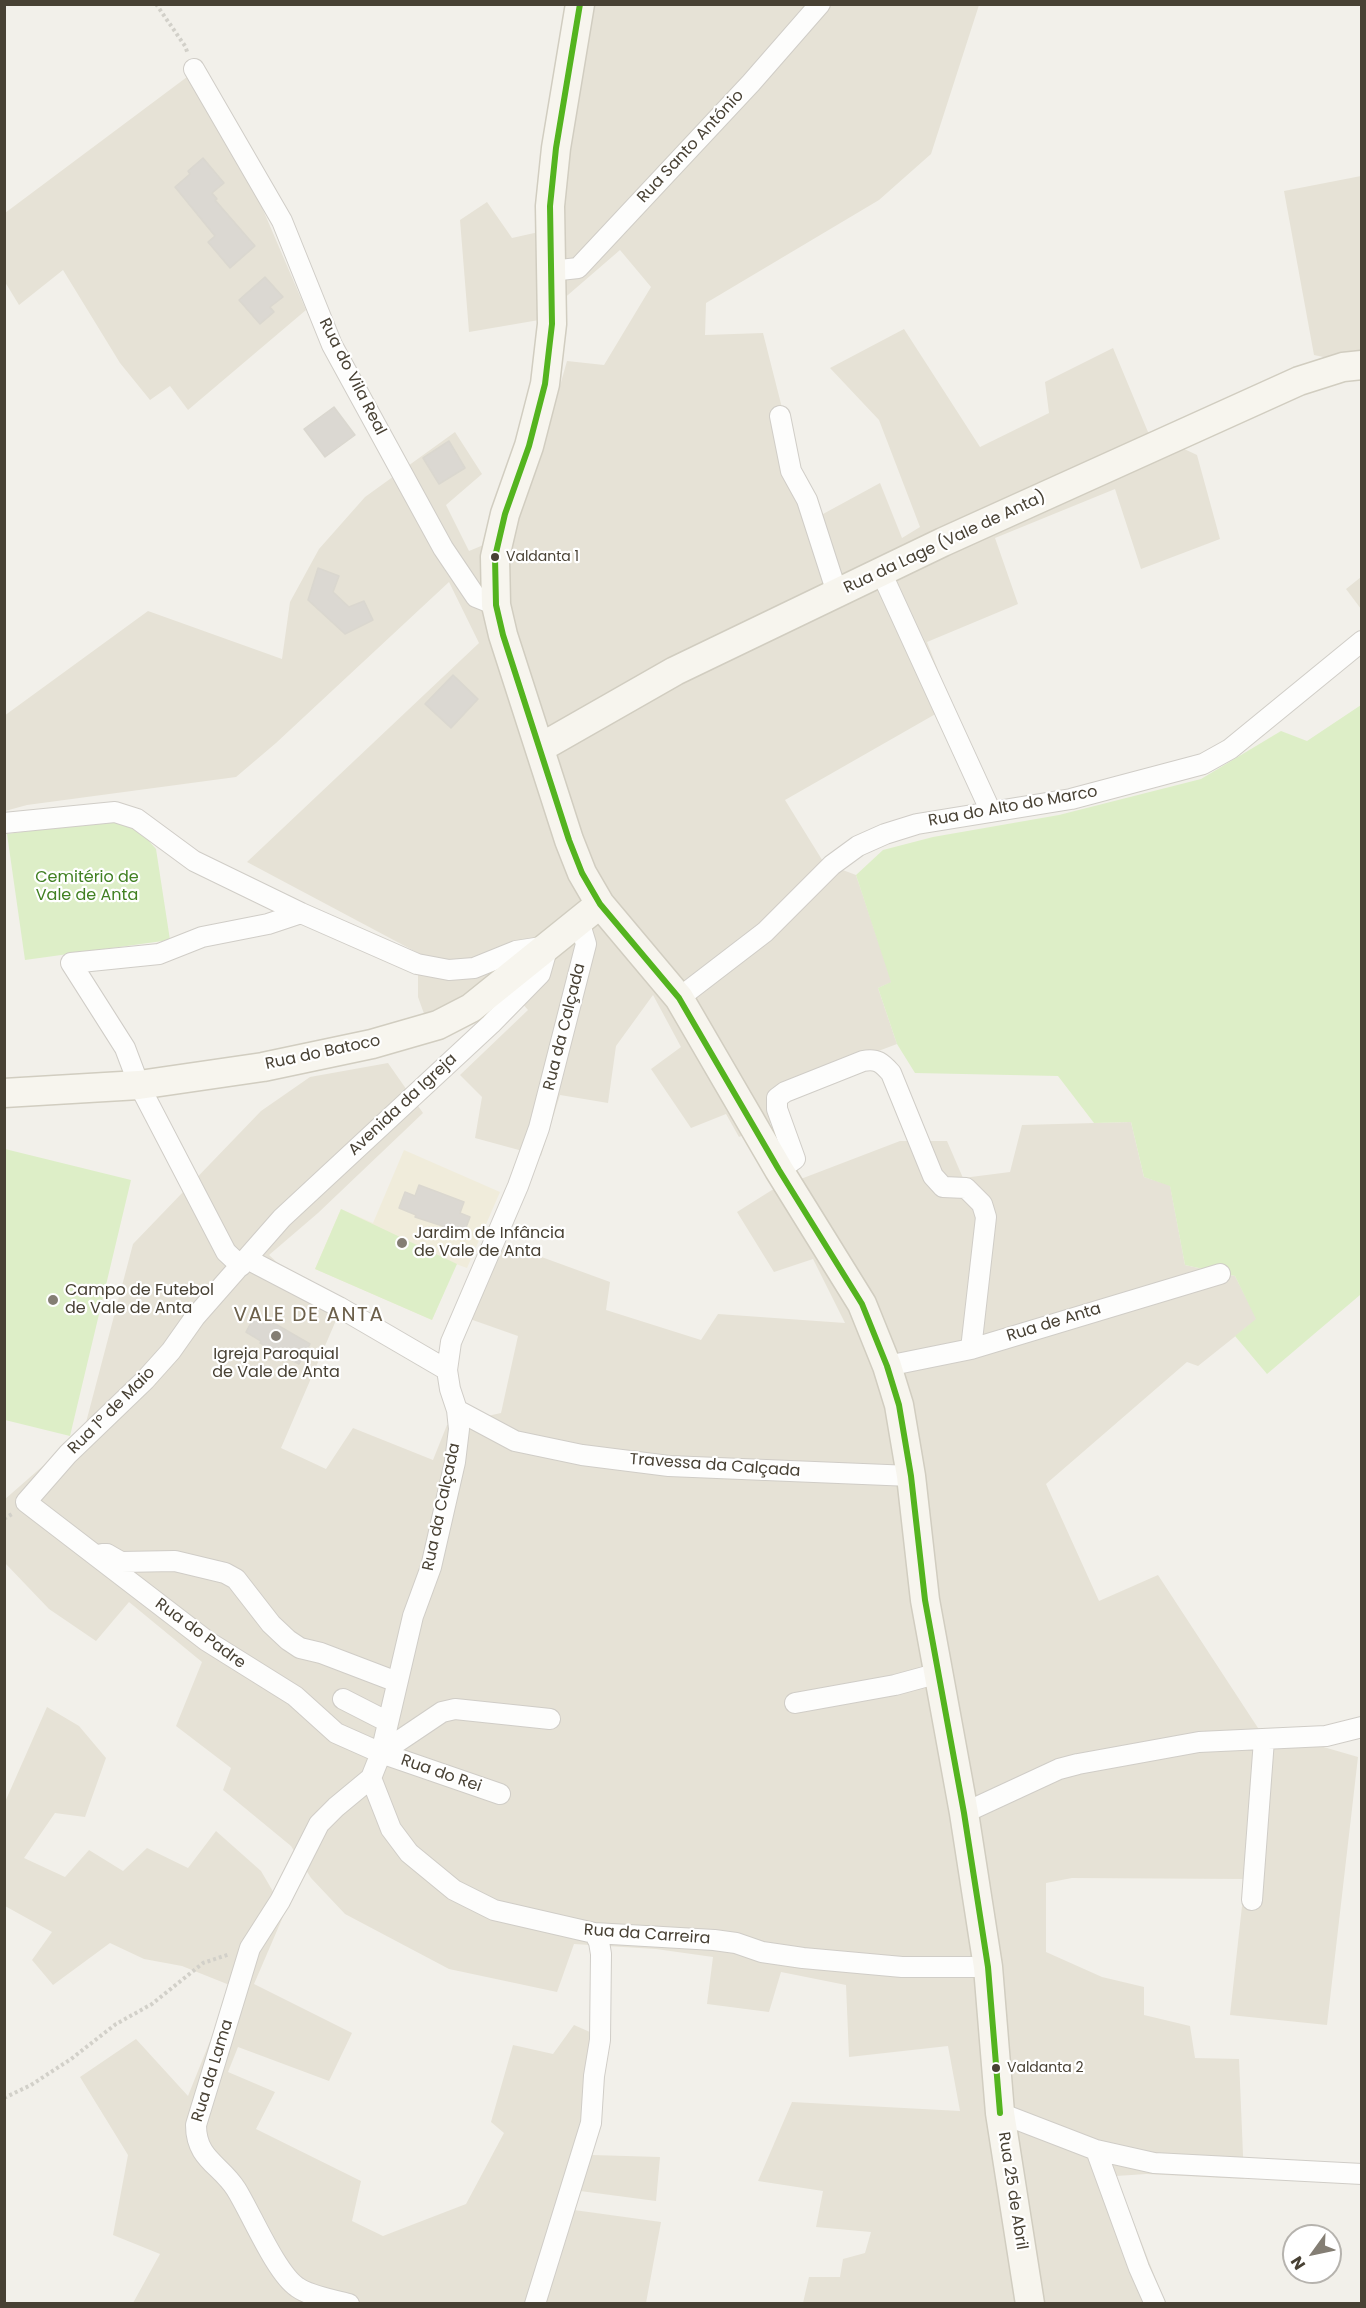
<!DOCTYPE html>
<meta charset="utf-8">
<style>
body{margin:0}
#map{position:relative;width:1366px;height:2308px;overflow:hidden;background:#f2f0ea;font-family:Poppins,sans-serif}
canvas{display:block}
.frame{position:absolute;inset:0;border:6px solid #484134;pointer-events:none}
.north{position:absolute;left:1282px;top:2224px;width:60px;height:60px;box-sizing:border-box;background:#fff;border:2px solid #b6b3ae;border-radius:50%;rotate:237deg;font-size:16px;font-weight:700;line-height:24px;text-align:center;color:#484134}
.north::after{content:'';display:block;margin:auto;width:21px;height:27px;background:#847e74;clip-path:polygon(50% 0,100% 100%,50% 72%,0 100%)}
</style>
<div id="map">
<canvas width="1366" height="2308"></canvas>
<div class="frame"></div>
<div class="north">N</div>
</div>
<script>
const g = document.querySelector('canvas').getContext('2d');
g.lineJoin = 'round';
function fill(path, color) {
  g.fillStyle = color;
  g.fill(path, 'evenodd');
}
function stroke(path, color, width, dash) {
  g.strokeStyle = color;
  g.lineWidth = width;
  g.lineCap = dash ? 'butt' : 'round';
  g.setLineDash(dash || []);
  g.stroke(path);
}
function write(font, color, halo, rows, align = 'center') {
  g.font = font + ' Poppins,sans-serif';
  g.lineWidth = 4.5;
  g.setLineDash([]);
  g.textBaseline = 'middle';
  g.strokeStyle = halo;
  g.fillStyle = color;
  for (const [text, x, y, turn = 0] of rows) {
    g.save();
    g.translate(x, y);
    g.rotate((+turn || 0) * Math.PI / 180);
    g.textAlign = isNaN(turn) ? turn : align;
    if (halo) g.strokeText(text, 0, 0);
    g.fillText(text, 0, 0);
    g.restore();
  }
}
fill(new Path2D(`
 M592 5H979L931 154 879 200 706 303 705 335 763 333 797 467 823 514 880 483 902 538 920 527 879 420 830 368 904 329 980 447 1049 413 1045 382 1113 348 1148 432 1197 455 1220 539 1141 569 1115 489 995 538 1018 604 927 642 942 680 939 712 785 800 824 863 856 875 892 982 878 988 897 1044 772 1091 775 1121 739 1137 726 1114 691 1128 651 1069 681 1047 653 995 616 1046 608 1103 560 1095 541 1156 475 1138 482 1097 460 1075 528 1010 513 993 427 1022 418 997V953L247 862 479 643 449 582 276 743 236 777 27 805 5 811 4 716 148 611 282 659 290 602 319 549 365 497 455 432 482 474 446 505 469 551 510 534 546 435 567 361 604 365 651 287 620 250 539 320 469 332 460 220 487 202 512 238 561 227 577 74Z
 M187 77 258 198 306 310 188 410 170 386 150 400 120 363 63 270 19 305 5 282V213Z
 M1361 176V365L1314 355 1284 191Z
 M1361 577V609L1346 589Z
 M388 1063 423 1113 318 1213 269 1255 337 1318 281 1448 326 1469 353 1428 433 1460 447 1425 501 1413 518 1336 467 1318 506 1244 610 1282 606 1310 701 1340 718 1314 845 1323 813 1259 774 1272 737 1212 772 1190 900 1141H947L963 1178 1010 1172 1022 1125 1131 1122 1144 1177 1170 1185 1185 1265 1235 1276 1257 1319 1198 1366 1187 1362 1046 1484 1099 1601 1158 1575 1258 1728 1358 1757 1327 2025 1230 2015 1245 1879 1072 1878 1046 1883V1952L1102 1977 1144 1987V2015L1190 2026 1195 2058 1239 2059 1244 2179 1146 2174 1116 2176 1165 2303H803L809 2277H840L843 2259 865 2253 871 2232 816 2227 823 2191 758 2181 792 2102 960 2111 948 2046 849 2057 846 1985 781 1972 769 2012 707 2004 713 1957 656 1949 574 1944 557 1992 449 1969 345 1914 311 1878 291 1846 223 1790 231 1768 176 1726 202 1662 129 1602 96 1641 49 1609 5 1563 4 1500 84 1430 133 1244 261 1111 310 1077Z
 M47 1707 79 1726 106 1758 85 1817 55 1813 24 1858 65 1877 89 1850 123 1871 147 1848 188 1868 216 1831 261 1871 285 1912 254 1984 352 2033 329 2081 238 2047 228 2072 275 2092 256 2129 361 2181 352 2221 383 2236 466 2204 504 2133 491 2122 513 2045 553 2054 574 2025 608 2040 592 2155 660 2157 656 2201 580 2191 574 2210 661 2222 646 2303H133L160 2254 113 2235 128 2155 80 2077 136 2039 188 2096 232 1986 182 1966 144 1959 110 1943 53 1985 32 1960 52 1932 5 1906V1802Z`), '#e6e2d6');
fill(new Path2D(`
 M404 1150 500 1192 467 1268 456 1264 432 1320 315 1269 341 1209 373 1223Z`), '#f0ecdb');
fill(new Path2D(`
 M1361 705V1296L1360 1295 1267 1374 1235 1336 1256 1319 1235 1276 1185 1265 1170 1186 1144 1177 1131 1122 1094 1123 1058 1076 915 1073 897 1044 878 988 891 982 856 875 883 850 933 837 1059 815 1201 779 1281 731 1307 741Z
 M96 822H121L140 831 156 849 170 940 25 960 7 834Z
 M5 1149 131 1180 70 1436 5 1420Z
 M341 1209 457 1264 432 1320 315 1269Z`), '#ddeec7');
const building = new Path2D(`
 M203 158 224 183 212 193 217 199 215 200 255 246 230 268 208 242 215 236 175 187 190 174 188 171Z
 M265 277 283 297 270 307 274 312 260 324 239 300Z
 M334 407 355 435 325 457 304 429Z
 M449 441 465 468 439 484 423 458Z
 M318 568 339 576 333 592 349 607 364 601 373 620 345 634 308 600Z
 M453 675 478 699 451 728 425 704Z
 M419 1185 464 1202 460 1213 470 1217 464 1233 415 1217 416 1215 399 1208 405 1192 415 1196Z
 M255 1315 270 1324 272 1322 310 1344 299 1364 260 1343 261 1341 246 1332Z`);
fill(building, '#dbd8d2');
stroke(building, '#dad7cf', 1.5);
const street = new Path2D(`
 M194 69 282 221 332 345 443 548 476 597 496 605
 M551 271 578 268 751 83 820 4
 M780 416 791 471 807 500 837 593
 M881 572 991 812
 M4 823 115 812 137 819 194 861 301 913 417 964 449 970 474 968 516 951 548 946 540 974 491 1024 282 1218 195 1317 171 1351 145 1380 68 1454 26 1502 207 1641 295 1696 336 1733 381 1753 500 1794
 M679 998 765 932 832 865 858 846 885 834 917 824 1071 799 1203 764 1230 749 1362 641
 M779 1170 795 1159 777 1109V1098L785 1092 863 1061C877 1058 882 1063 891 1073L933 1176 943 1187 966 1188 982 1204 986 1217 971 1349
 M247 1259 339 1307 447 1370
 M241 1266 226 1252 139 1085 125 1048 71 963 159 954 202 937 268 924 301 913
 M887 1366 971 1349 1220 1274
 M457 1410 515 1441 582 1455 669 1466 911 1476
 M102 1554H107L121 1562 175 1561 225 1573 236 1579 271 1624 288 1640 300 1648 321 1653 397 1682
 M343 1699 388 1722
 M795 1703 895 1685 939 1673
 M381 1753 442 1712 455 1709 550 1719
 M371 1778 391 1829 409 1853 454 1890 494 1910 594 1933 714 1940 736 1943 762 1952 803 1958 902 1967H988
 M964 1813 1059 1769 1078 1764 1199 1742 1326 1736 1362 1727
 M1252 1900 1264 1740
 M1000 2113 1096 2150 1154 2163 1362 2174
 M1096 2150 1139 2268 1155 2304
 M349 2304C332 2299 311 2297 297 2287 276 2273 251 2213 236 2189 220 2164 196 2159 196 2125L250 1948 280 1901 319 1824 336 1807 371 1778 381 1753 413 1616 431 1567 455 1462 459 1429 457 1410 450 1389 447 1370 451 1342 518 1186 539 1128 586 944 579 921
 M535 2304 591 2123 594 2076 600 2040 601 1954 599 1942 594 1933`);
const secondary = new Path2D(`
 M580 4 556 148 550 206 552 324 545 384 529 446 505 514 495 557 496 605 503 635 569 840 582 873 600 904 679 998 779 1170 862 1304 887 1366 899 1405 911 1476 925 1600 964 1813 988 1967 1000 2113 1030 2304
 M540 748 675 671 943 542 1299 381 1343 367 1362 365
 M4 1093 139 1085 263 1067 372 1044 438 1025 471 1008 600 904`);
stroke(street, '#d0cdc7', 22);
stroke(secondary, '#d1cdc0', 31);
stroke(new Path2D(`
 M156 4 185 46 188 54
 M4 1519 12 1514
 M4 2098 31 2085 71 2059 116 2024 152 2004 203 1963 230 1954`), '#d2d0c9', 4, [3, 3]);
stroke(street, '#fdfdfc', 20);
stroke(secondary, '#f7f5ee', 28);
stroke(new Path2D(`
 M580 4 556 148 550 206 552 324 545 384 529 446 505 514 495 557 496 605 503 635 569 840 582 873 600 904 679 998 779 1170 862 1304 887 1366 899 1405 911 1476 925 1600 964 1813 988 1967 1000 2113`), '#54b41f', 6);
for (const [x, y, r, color] of [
 [495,557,5,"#484134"],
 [402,1243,6,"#847e74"],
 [53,1300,6,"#847e74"],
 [276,1336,6,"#847e74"],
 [996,2068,5,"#484134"]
]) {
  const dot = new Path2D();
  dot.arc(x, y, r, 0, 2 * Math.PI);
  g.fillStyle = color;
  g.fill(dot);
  stroke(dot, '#fff', 2);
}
write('14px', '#484134', '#fff', [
 ["Valdanta 1",506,557],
 ["Valdanta 2",1007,2068]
], 'left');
write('16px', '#484134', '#fff', [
 ["Rua Santo António",691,147,-47],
 ["Rua do Vila Real",352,377,63],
 ["Rua da Lage (Vale de Anta)",945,543,-25],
 ["Rua do Alto do Marco",1013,807,-10],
 ["Rua da Calçada",565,1027,-76],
 ["Rua do Batoco",323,1053,-12],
 ["Avenida da Igreja",403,1105,-43],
 ["Rua de Anta",1054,1323,-17],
 ["Rua 1º de Maio",112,1411,-45],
 ["Travessa da Calçada",715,1466,4],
 ["Rua da Calçada",442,1507,-78],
 ["Rua do Padre",200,1634,36],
 ["Rua do Rei",441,1774,19],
 ["Rua da Carreira",647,1935,4],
 ["Rua da Lama",213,2071,-73],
 ["Rua 25 de Abril",1012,2191,81]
]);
write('16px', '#418022', '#fff', [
 ["Cemitério de",87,878],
 ["Vale de Anta",87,896]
]);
write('16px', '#484134', '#fff', [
 ["Jardim de Infância",414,1234],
 ["de Vale de Anta",414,1252],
 ["Campo de Futebol",65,1291],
 ["de Vale de Anta",65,1309],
 ["Igreja Paroquial",276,1355,"center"],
 ["de Vale de Anta",276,1373,"center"]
], 'left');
g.letterSpacing = '1.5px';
write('20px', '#6c604b', '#fff', [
 ["VALE DE ANTA",309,1316]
]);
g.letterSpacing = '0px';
</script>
